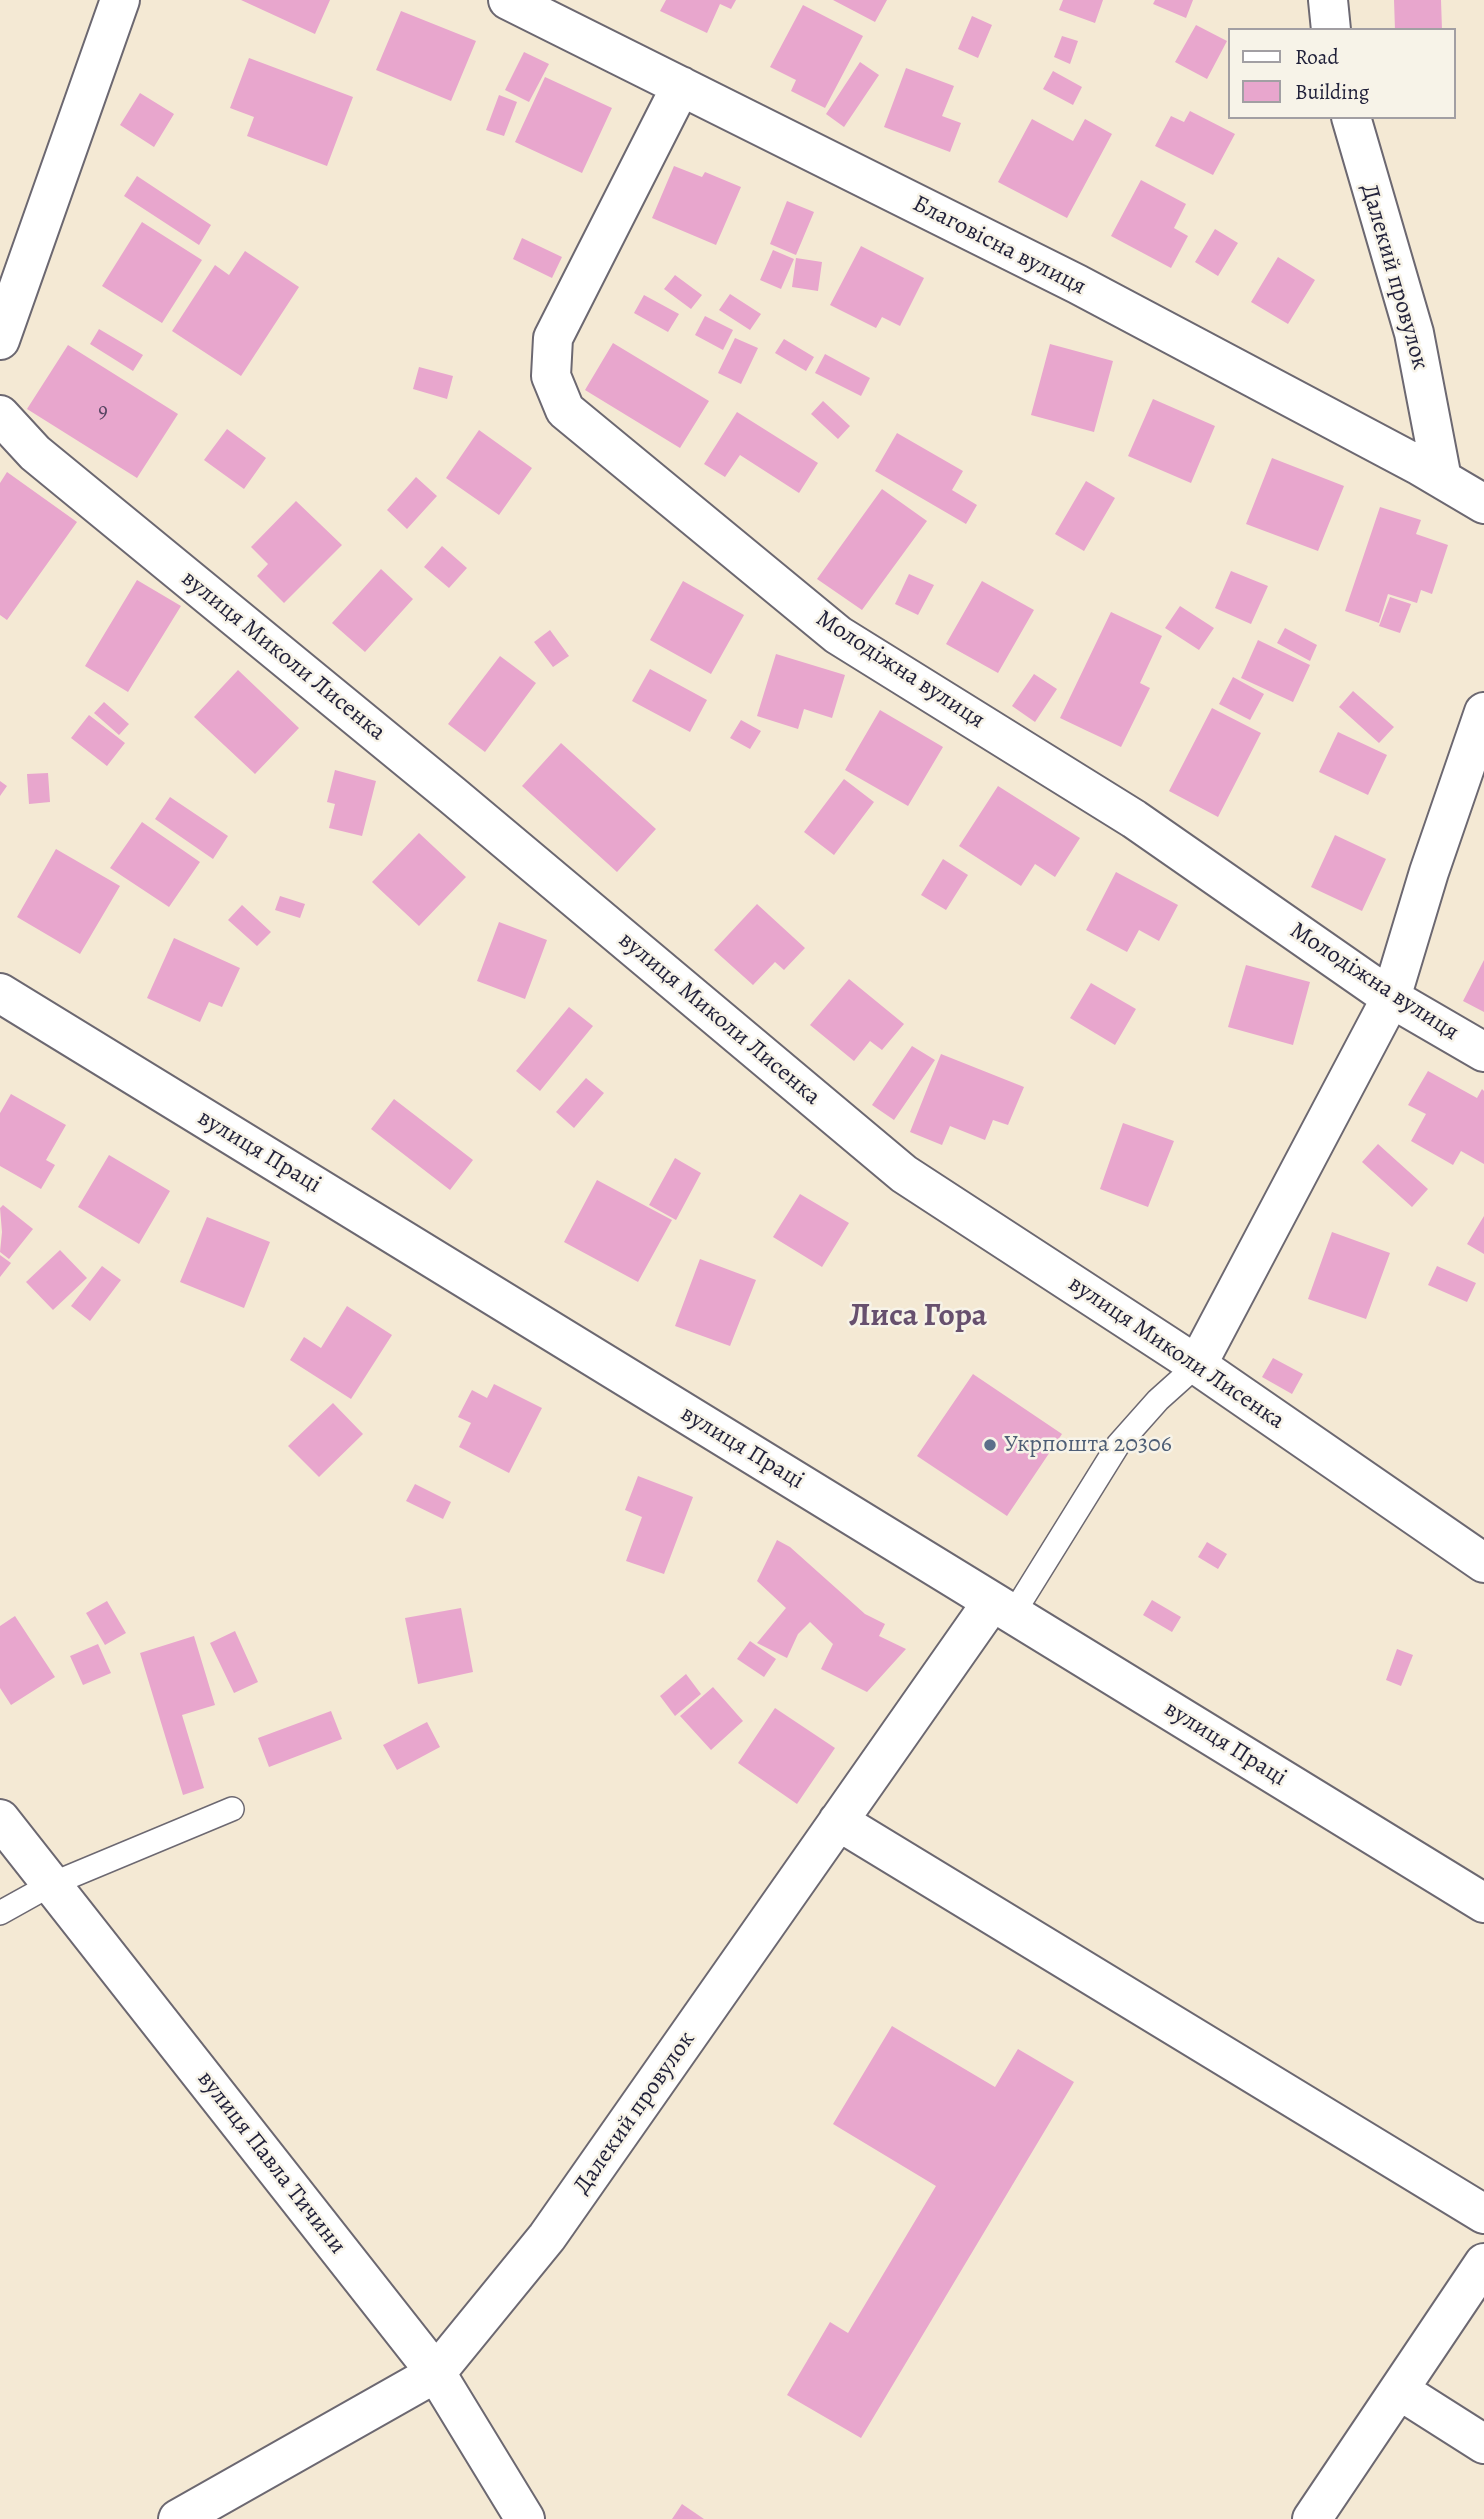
<!DOCTYPE html>
<meta charset="utf-8">
<style>
body{margin:0}
#map{position:relative;width:1484px;height:2519px;overflow:hidden;background:#f4e9d4;font-family:Alegreya,serif}
canvas{display:block}
.legend{position:absolute;left:1228px;top:28px;width:228px;height:91px;box-sizing:border-box;background:#f7f3e8;border:2px solid #a29fa3;margin:0;padding:9px 12px;list-style:none;font-size:21px;color:#22223b}
.legend li{display:flex;align-items:center;gap:14px;height:35px}
.legend b{width:35px;border:2px solid #a29fa3}
</style>
<div id="map">
<canvas width="1484" height="2519"></canvas>
<ul class="legend">
<li><b style="height:9px;background:#fff"></b>Road</li>
<li><b style="height:19px;background:#e8a6cd"></b>Building</li>
</ul>
</div>
<script>
const g = document.querySelector('canvas').getContext('2d');
g.lineJoin = 'round';
function fill(path, color) {
  g.fillStyle = color;
  g.fill(path, 'evenodd');
}
function stroke(path, color, width, dash) {
  g.strokeStyle = color;
  g.lineWidth = width;
  g.lineCap = dash ? 'butt' : 'round';
  g.setLineDash(dash || []);
  g.stroke(path);
}
function write(font, color, halo, rows, align = 'center') {
  g.font = font + ' Alegreya,serif';
  g.lineWidth = 5;
  g.setLineDash([]);
  g.textBaseline = 'middle';
  g.strokeStyle = halo;
  g.fillStyle = color;
  for (const [text, x, y, turn = 0] of rows) {
    g.save();
    g.translate(x, y);
    g.rotate((+turn || 0) * Math.PI / 180);
    g.textAlign = isNaN(turn) ? turn : align;
    if (halo) g.strokeText(text, 0, 0);
    g.fillText(text, 0, 0);
    g.restore();
  }
}
fill(new Path2D(`
 M241 0H330L315 34Z
 M666 0H736L731 9 720 4 707 33 660 11Z
 M833 0H887L875 22Z
 M1063 0H1103L1095 23 1059 10Z
 M1155 0H1193L1186 18 1153 4Z
 M1394 0H1441L1442 30H1395Z
 M803 5 863 36 825 108 791 91 796 80 770 67Z
 M401 11 476 41 451 101 376 70Z
 M972 16 992 25 978 58 958 49Z
 M1196 25 1227 41 1207 79 1175 62Z
 M1062 36 1078 41 1070 64 1054 57Z
 M524 52 549 64 529 102 505 90Z
 M249 58 353 97 327 166 247 136 254 117 230 108Z
 M860 62 879 75 844 127 826 114Z
 M906 68 954 86 942 116 961 123 950 152 884 127Z
 M1053 71 1082 87 1073 105 1043 89Z
 M545 77 612 108 582 173 515 142Z
 M140 93 174 114 154 147 120 125Z
 M499 95 517 102 504 136 486 130Z
 M1190 111 1235 134 1213 175 1155 146 1171 116 1184 122Z
 M1032 119 1073 141 1085 119 1112 134 1067 218 998 182Z
 M674 166 702 177 705 172 741 187 716 245 652 218Z
 M137 176 211 225 199 245 124 196Z
 M1141 180 1186 204 1174 228 1188 236 1171 268 1111 236Z
 M787 201 814 212 796 255 770 244Z
 M142 222 202 260 162 323 102 286Z
 M1215 229 1238 243 1218 276 1195 262Z
 M522 238 562 257 552 278 513 259Z
 M861 246 924 278 900 326 882 317 876 328 830 305Z
 M773 250 794 259 781 289 760 280Z
 M245 251 299 287 241 376 172 331 215 265 229 275Z
 M1278 257 1315 280 1288 324 1251 302Z
 M796 258 822 262 818 291 792 287Z
 M675 275 702 295 691 309 664 289Z
 M730 294 761 314 750 330 719 310Z
 M644 295 679 314 668 332 634 313Z
 M705 316 733 330 723 350 695 335Z
 M99 329 143 355 133 371 90 344Z
 M735 338 758 348 741 384 718 373Z
 M784 339 814 357 806 371 775 353Z
 M613 343 709 401 680 448 585 390Z
 M1050 344 1113 361 1094 432 1031 415Z
 M68 345 178 414 137 478 27 409Z
 M825 354 870 378 861 396 815 373Z
 M419 367 453 376 447 399 413 389Z
 M1153 399 1215 426 1191 483 1128 456Z
 M823 401 850 426 838 439 811 414Z
 M737 412 818 463 799 493 740 455 725 477 704 464Z
 M227 429 266 458 244 489 204 460Z
 M479 430 532 468 499 515 446 478Z
 M897 433 963 471 952 490 977 505 966 524 875 471Z
 M1272 458 1344 486 1318 551 1246 524Z
 M7 472 77 522 7 620 0 615V483Z
 M416 477 437 496 407 529 387 510Z
 M1086 481 1115 498 1084 551 1055 534Z
 M882 489 927 521 862 610 817 579Z
 M296 501 342 545 284 603 257 576 268 564 251 547Z
 M1380 507 1421 520 1416 534 1448 545 1432 594 1421 590 1417 603 1388 594 1379 623 1345 611Z
 M442 546 467 568 449 588 424 567Z
 M381 569 413 599 365 652 332 623Z
 M1231 571 1268 586 1251 624 1215 608Z
 M909 574 934 585 918 615 895 604Z
 M137 580 181 606 128 692 85 666Z
 M683 581 744 615 711 674 650 640Z
 M982 581 1034 610 998 673 946 644Z
 M1390 597 1411 604 1400 633 1379 626Z
 M1180 606 1214 628 1199 650 1165 628Z
 M1111 612 1162 636 1140 683 1150 688 1121 747 1060 718Z
 M1285 628 1317 645 1310 661 1277 643Z
 M550 630 569 656 553 667 534 642Z
 M1258 640 1310 665 1293 702 1241 678Z
 M776 654 845 675 832 718 804 709 798 729 757 716Z
 M500 656 536 683 485 752 448 724Z
 M650 669 707 700 690 732 632 701Z
 M238 670 299 728 255 774 194 717Z
 M1034 674 1057 689 1035 722 1012 706Z
 M1233 677 1264 694 1250 720 1219 704Z
 M1353 691 1394 727 1379 743 1339 707Z
 M104 702 129 724 119 735 94 713Z
 M1212 708 1261 733 1218 817 1169 791Z
 M880 710 943 747 908 806 845 770Z
 M89 715 125 743 107 766 71 738Z
 M741 720 761 731 750 749 730 738Z
 M1338 732 1387 755 1368 795 1319 772Z
 M561 743 656 829 617 872 522 786Z
 M335 770 376 781 362 836 329 828 335 804 327 802Z
 M48 773 50 802 29 804 27 774Z
 M844 779 874 802 834 855 804 832Z
 M0 781 7 786 0 796Z
 M998 786 1080 838 1055 877 1035 864 1021 886 959 846Z
 M170 797 228 836 213 859 155 819Z
 M142 822 200 862 169 907 110 868Z
 M419 833 466 877 419 926 372 882Z
 M1335 835 1386 859 1362 911 1311 887Z
 M56 849 120 886 80 954 17 917Z
 M943 859 968 875 946 910 921 895Z
 M1116 872 1178 905 1159 941 1139 930 1127 952 1086 930Z
 M280 896 305 904 300 918 275 910Z
 M757 904 805 948 784 970 775 962 753 985 714 950Z
 M242 905 271 932 257 946 228 920Z
 M499 922 547 940 525 999 477 981Z
 M174 938 240 968 222 1007 209 1002 200 1022 147 998Z
 M1484 960V1012L1463 1001Z
 M1246 965 1310 982 1293 1045 1228 1027Z
 M849 979 904 1024 882 1050 870 1041 854 1061 810 1025Z
 M1091 983 1136 1009 1115 1045 1070 1018Z
 M569 1007 593 1026 540 1091 516 1071Z
 M912 1046 935 1060 894 1120 872 1105Z
 M941 1054 1024 1087 1008 1125 993 1120 985 1140 950 1126 942 1145 910 1132Z
 M1428 1071 1477 1098 1482 1089 1484 1091V1164L1461 1151 1453 1165 1411 1141 1426 1114 1408 1105Z
 M586 1078 604 1093 574 1128 556 1112Z
 M11 1094 66 1125 46 1160 55 1165 41 1189 0 1166V1113Z
 M394 1099 473 1160 450 1190 371 1129Z
 M1123 1123 1174 1141 1148 1207 1100 1189Z
 M1378 1144 1428 1189 1412 1207 1362 1162Z
 M109 1155 170 1191 139 1244 78 1207Z
 M675 1158 701 1173 676 1220 649 1205Z
 M597 1180 672 1220 638 1282 564 1242Z
 M800 1194 849 1223 822 1267 773 1237Z
 M3 1205 33 1229 9 1259 0 1252 2 1232 0 1208Z
 M1484 1216V1254L1467 1244Z
 M207 1217 270 1242 244 1308 180 1282Z
 M1332 1232 1390 1253 1366 1319 1308 1299Z
 M60 1250 87 1278 53 1310 26 1282Z
 M0 1255 11 1263 0 1277Z
 M700 1259 756 1280 730 1346 675 1326Z
 M102 1266 121 1280 90 1321 71 1306Z
 M1437 1266 1476 1283 1467 1302 1428 1285Z
 M347 1306 392 1335 351 1399 290 1360 304 1337 321 1348Z
 M1273 1358 1303 1374 1292 1394 1262 1377Z
 M973 1374 1062 1434 1007 1516 917 1456Z
 M494 1384 542 1408 509 1473 459 1447 471 1423 458 1417 472 1390 487 1398Z
 M333 1403 363 1434 319 1477 288 1446Z
 M638 1476 693 1497 664 1574 626 1561 642 1517 625 1510Z
 M415 1484 451 1502 443 1519 406 1501Z
 M777 1540 790 1547 865 1614 885 1624 879 1636 906 1649 867 1692 821 1669 833 1644 810 1622 798 1634 787 1658 757 1643 786 1608 757 1581Z
 M1207 1542 1227 1554 1218 1569 1198 1557Z
 M1152 1600 1181 1617 1172 1632 1143 1615Z
 M107 1601 126 1633 105 1645 86 1613Z
 M461 1608 473 1672 418 1684 405 1618Z
 M15 1616 55 1677 11 1705 0 1688V1626Z
 M235 1631 258 1682 234 1693 210 1643Z
 M194 1636 215 1705 182 1715 204 1788 183 1795 140 1653Z
 M750 1641 776 1659 764 1677 737 1659Z
 M98 1644 111 1673 83 1685 70 1656Z
 M1397 1649 1413 1655 1401 1686 1386 1680Z
 M686 1674 701 1694 675 1716 660 1696Z
 M713 1687 743 1721 711 1750 680 1716Z
 M775 1708 835 1748 797 1804 738 1763Z
 M331 1711 342 1739 269 1767 258 1738Z
 M427 1722 440 1747 397 1770 383 1745Z
 M892 2026 995 2087 1018 2049 1074 2082 861 2438 787 2395 830 2322 848 2333 936 2186 833 2124Z
 M682 2504 704 2519H672Z`), '#e8a6cd');
const service = new Path2D(`
 M1013 1614 1118 1445 1158 1400 1197 1365
 M0 1913 52 1884 232 1809`);
const minor = new Path2D(`
 M508 0 1077 284 1418 465 1484 504
 M1328 0 1331 30
 M681 86 553 338 551 376 565 410 838 635 1134 819 1391 998 1484 1052
 M1351 117 1414 333 1442 479
 M0 340 120 0
 M0 415 35 453 452 795 904 1174 1197 1365 1484 1563
 M1197 1365 1391 998 1429 872 1484 712
 M0 1819 436 2373 525 2519
 M838 1821 1484 2214
 M1399 2390 1484 2444
 M178 2519 436 2373 547 2237 992 1602
 M1312 2519 1484 2263`);
const secondary = new Path2D(`
 M0 993 1484 1903`);
stroke(service, '#6c6871', 26);
stroke(minor, '#6c6871', 42);
stroke(secondary, '#6c6871', 42);
stroke(service, '#fff', 23);
stroke(minor, '#fff', 38);
stroke(secondary, '#fff', 38);
for (const [x, y, r, color] of [
 [990,1445,7,"#5c6f8a"]
]) {
  const dot = new Path2D();
  dot.arc(x, y, r, 0, 2 * Math.PI);
  g.fillStyle = color;
  g.fill(dot);
  stroke(dot, '#f7f3e8', 2.5);
}
write('21px', '#544360', null, [
 ["9",103,412]
]);
write('24px', '#22223b', '#f7f3e8', [
 ["Благовісна вулиця",999,246,27],
 ["Далекий провулок",1394,277,74],
 ["вулиця Миколи Лисенка",283,656,39],
 ["Молодіжна вулиця",900,670,33],
 ["Молодіжна вулиця",1374,982,33],
 ["вулиця Миколи Лисенка",719,1019,40],
 ["вулиця Праці",259,1152,31],
 ["вулиця Миколи Лисенка",1176,1353,34],
 ["вулиця Праці",742,1448,31],
 ["вулиця Праці",1225,1744,32],
 ["Далекий провулок",635,2113,-55],
 ["вулиця Павла Тичини",271,2163,52]
]);
write('24px', '#4e5e75', '#f7f3e8', [
 ["Укрпошта 20306",1004,1445]
], 'left');
write('bold 32px', '#67506e', '#f7f3e8', [
 ["Лиса Гора",918,1317]
]);
</script>
